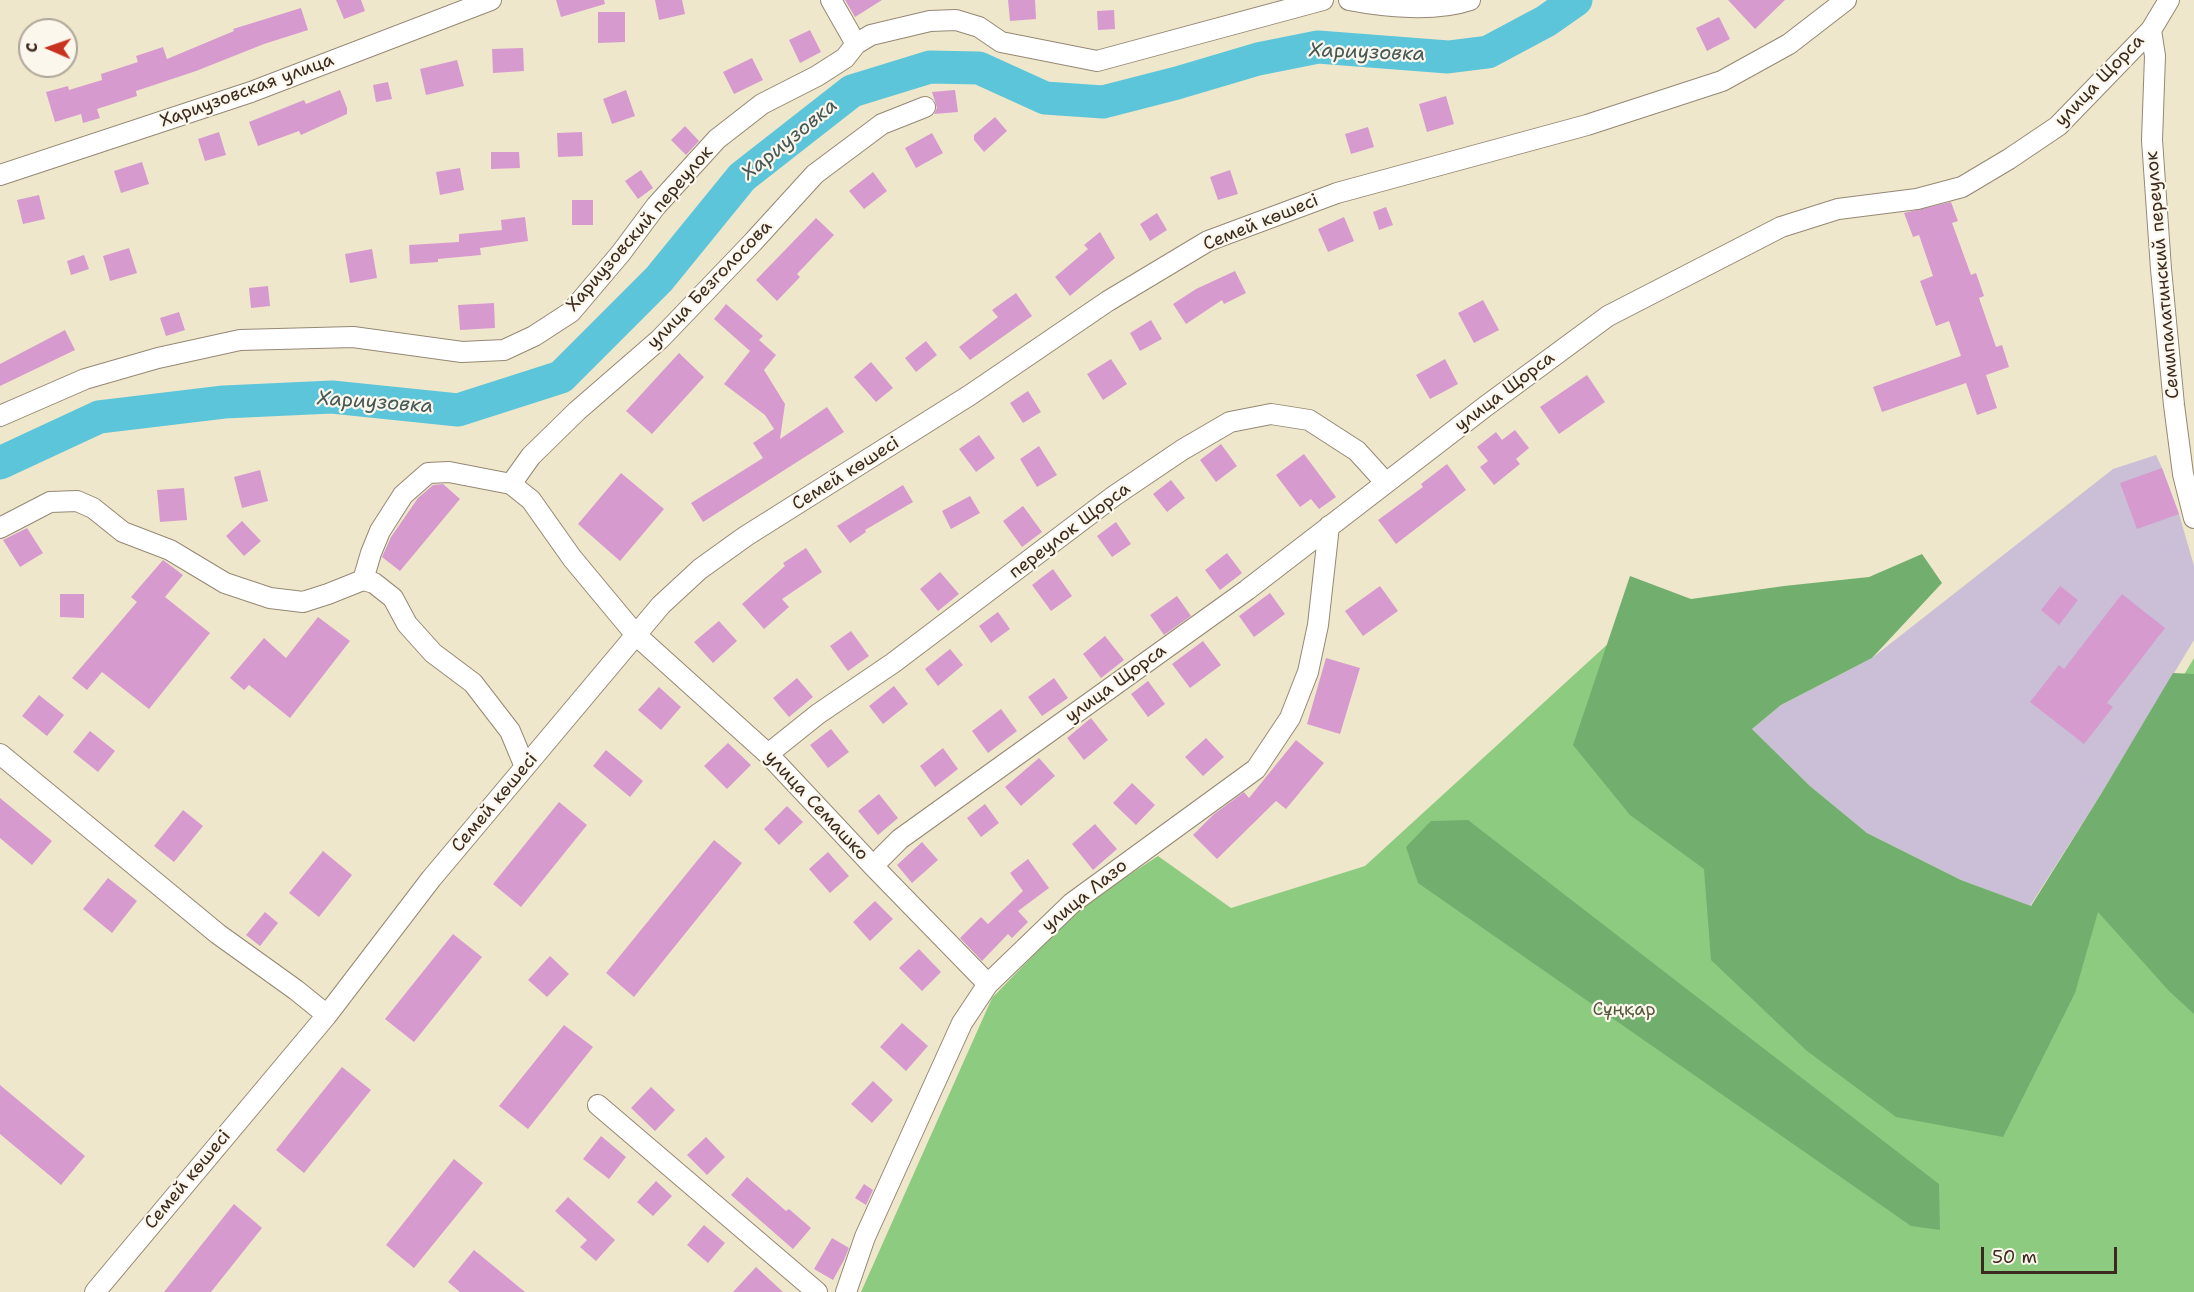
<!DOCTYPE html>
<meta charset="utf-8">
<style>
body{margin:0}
#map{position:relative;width:2194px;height:1292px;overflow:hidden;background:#efe7cb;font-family:"Shantell Sans",sans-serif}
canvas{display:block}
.north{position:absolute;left:18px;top:18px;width:60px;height:60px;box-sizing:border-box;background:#fbf7ec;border:2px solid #aea59a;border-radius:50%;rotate:272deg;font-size:16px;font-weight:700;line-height:24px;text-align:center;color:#3b2a1e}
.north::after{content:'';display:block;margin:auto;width:21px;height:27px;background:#c8321e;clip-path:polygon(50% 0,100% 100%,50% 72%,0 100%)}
.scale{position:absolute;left:1981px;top:1247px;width:136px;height:27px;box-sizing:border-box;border:3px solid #3b2a1e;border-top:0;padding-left:8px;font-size:18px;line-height:21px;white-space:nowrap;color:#3b2a1e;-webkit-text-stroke:4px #fbf7ec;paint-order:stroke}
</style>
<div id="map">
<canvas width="2194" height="1292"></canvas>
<div class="north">С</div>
<div class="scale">50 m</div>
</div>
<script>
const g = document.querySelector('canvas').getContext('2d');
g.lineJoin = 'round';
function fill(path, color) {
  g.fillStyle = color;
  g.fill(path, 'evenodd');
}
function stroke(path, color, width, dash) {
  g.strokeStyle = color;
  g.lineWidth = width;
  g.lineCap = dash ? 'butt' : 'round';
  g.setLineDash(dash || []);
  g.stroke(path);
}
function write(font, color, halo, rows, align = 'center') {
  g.font = font + ' "Shantell Sans",sans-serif';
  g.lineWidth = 4.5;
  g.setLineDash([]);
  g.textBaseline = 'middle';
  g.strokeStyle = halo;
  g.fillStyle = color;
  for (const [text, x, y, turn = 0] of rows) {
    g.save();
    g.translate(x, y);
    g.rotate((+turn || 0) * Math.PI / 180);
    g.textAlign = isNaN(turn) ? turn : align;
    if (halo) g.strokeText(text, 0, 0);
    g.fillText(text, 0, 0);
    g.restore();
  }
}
fill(new Path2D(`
 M2156 455 2162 468 2179 514 2194 566V640L2101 794 2030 906 1961 880 1867 833 1810 786 1752 729 1781 705 1872 658 2113 469Z`), '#cabfd6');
fill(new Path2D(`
 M1634 620 1858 848 2032 928 2194 658V1292H861L992 998 1080 907 1158 856 1231 908 1365 866Z`), '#8dcb81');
fill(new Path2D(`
 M1922 554 1942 583 1872 658 1781 705 1752 729 1810 786 1867 833 1961 880 2031 906 2101 794 2173 673 2194 674V1014L2169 991 2098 912 2075 993 2003 1137 1896 1117 1807 1051 1711 960 1704 869 1630 815 1573 745 1630 576 1691 599 1784 586 1869 577Z
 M1468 820 1939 1184 1940 1230 1911 1226 1418 883 1406 847 1431 821Z`), '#72af6f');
stroke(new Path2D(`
 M0 463 99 417 224 402 332 397 458 410 561 377 659 279 742 177 852 91 930 67 979 68 1045 98 1103 102 1177 83 1258 59 1318 47 1448 57 1488 52 1546 21 1576 0`), '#5dc5d9', 33);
fill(new Path2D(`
 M336 0H361L365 11 344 19Z
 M556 0H604L605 4 561 17Z
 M655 0H682L685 14 659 20Z
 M845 0H882L855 17Z
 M1008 0H1035L1036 19 1010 21Z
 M1728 0H1785L1755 29Z
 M301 8 308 30 264 44 196 71 136 91 137 96 97 109 100 118 83 123 81 114 55 122 46 92 68 86 69 90 102 80 101 74 138 62 136 56 163 47 167 59 234 31 233 29Z
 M1114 10 1115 29 1098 30 1097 11Z
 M598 12H625V42L598 43Z
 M1719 17 1730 39 1707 51 1696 28Z
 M810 30 821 52 800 63 789 40Z
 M523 48 524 71 493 73 492 49Z
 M752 58 763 80 734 94 723 72Z
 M457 60 464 86 426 95 420 69Z
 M388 82 392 99 376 102 373 85Z
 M340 90 347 108V114L301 135 299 131 258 146 249 122 304 100 306 104Z
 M626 90 635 116 612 124 603 99Z
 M955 90 958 112 934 114 937 108 932 92Z
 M1446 96 1454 124 1427 132 1419 104Z
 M995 117 1007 131 984 152 974 140V135Z
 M685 126 699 141 686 155 671 140Z
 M1368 127 1374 147 1351 154 1345 134Z
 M219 132 226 155 205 161 198 139Z
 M582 132 583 156 558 157 557 133Z
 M932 133 943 153 916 168 905 148Z
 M491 152H519L520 168 491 169Z
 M142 162 149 184 121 193 114 171Z
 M460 168 464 190 440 195 436 172Z
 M641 170 653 188 638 199 625 181Z
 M1230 170 1238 194 1218 200 1210 177Z
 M873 172 887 191 864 209 849 191Z
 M39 195 45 219 23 224 17 200Z
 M572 200H593V225H572Z
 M1951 202 1958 221 1952 223 1971 275 1976 273 1984 296 1979 298 1996 347 2002 345 2009 367 1986 375 1997 408 1977 415 1966 383 1882 412 1873 387 1961 356 1949 321 1936 326 1920 281 1933 276 1919 235 1913 237 1904 213Z
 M1386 207 1393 225 1379 230 1373 212Z
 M1157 213 1167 230 1150 241 1140 224Z
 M525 217 528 241 480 248 481 255 438 259V262L410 264 409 245 459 242V234L502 230 501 220Z
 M1344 217 1354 241 1328 252 1318 229Z
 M816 218 834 235 797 274 800 277 777 301 756 280Z
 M1100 232 1115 258 1070 296 1055 277 1088 249 1084 245Z
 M129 248 137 273 110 281 103 256Z
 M372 249 377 278 350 283 345 254Z
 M84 255 89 269 71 275 67 261Z
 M1235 271 1246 293 1224 304 1222 300 1186 324 1173 304 1196 289Z
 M268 286 270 306 251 308 249 288Z
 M1016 293 1032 316 970 360 959 347 998 317 992 310Z
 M1483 300 1499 330 1474 343 1458 313Z
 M494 303 495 328 460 330 458 305Z
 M726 304 763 336 759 340 776 355 764 370 785 404 780 439 827 407 844 432 703 522 691 503 763 458 753 443 774 429 765 415 724 384 750 351 714 319Z
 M179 312 185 330 166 336 160 318Z
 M1151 320 1162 339 1140 351 1130 333Z
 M65 330 75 350 0 386V364Z
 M926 341 937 355 916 372 905 358Z
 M679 353 704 377 652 434 626 411Z
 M1111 359 1127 384 1103 400 1087 374Z
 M1445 359 1458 384 1430 399 1416 375Z
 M871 362 893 388 876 402 854 377Z
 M1587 375 1605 402 1559 434 1540 407Z
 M1028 391 1041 412 1023 423 1010 403Z
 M1515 430 1529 448 1516 459 1520 464 1494 485 1480 467 1488 461 1477 447 1496 432 1502 440Z
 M979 435 995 458 976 472 959 449Z
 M1221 444 1237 466 1216 482 1200 460Z
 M1039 446 1057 475 1037 487 1020 459Z
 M1304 454 1336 497 1319 509 1311 499 1300 507 1276 475Z
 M1447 464 1466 490 1396 544 1378 520 1423 487 1421 484Z
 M2162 468 2179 514 2137 529 2120 483Z
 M260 470 268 501 242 508 234 477Z
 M621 473 664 509 620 561 578 524Z
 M1171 480 1185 498 1167 512 1153 494Z
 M443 484 460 499 400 571 382 557 391 537 418 498 433 485Z
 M903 485 913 502 865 530 866 532 850 543 837 526Z
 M184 488 187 520 160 522 157 490Z
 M970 496 980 513 951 529 942 511Z
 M1023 506 1042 532 1022 547 1003 521Z
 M242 521 261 541 244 556 226 536Z
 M1116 522 1131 544 1112 557 1097 536Z
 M27 528 43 553 20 567 3 540Z
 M806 548 822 572 782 599 789 607 764 629 742 604 785 566 783 563Z
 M1227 553 1242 573 1220 590 1205 570Z
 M163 560 183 575 165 597 210 633 149 709 102 672 87 690 72 678 137 602 131 597Z
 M1053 569 1072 596 1051 611 1032 585Z
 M940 572 959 594 938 611 920 589Z
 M1380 586 1398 611 1363 636 1345 611Z
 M2060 586 2078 600 2059 625 2041 610Z
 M1270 593 1285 614 1254 637 1239 616Z
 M60 594H84V618L60 617Z
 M2122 594 2165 628 2107 703 2113 707 2084 744 2030 702 2059 665 2064 669Z
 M1177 596 1191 616 1164 635 1150 615Z
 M998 612 1010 629 991 643 979 626Z
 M318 617 350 641 290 718 249 685 244 690 230 678 264 638 286 658Z
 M719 621 737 641 713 663 694 642Z
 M851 631 869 656 848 671 830 646Z
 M1105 636 1124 660 1101 678 1083 654Z
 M1203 641 1221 665 1190 688 1172 664Z
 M950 649 963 665 938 686 925 669Z
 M1326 658 1360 668 1340 734 1307 724Z
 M797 678 813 697 789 717 773 698Z
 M1054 678 1068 698 1042 716 1028 697Z
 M1148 681 1165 704 1148 717 1131 694Z
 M894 686 908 704 883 724 869 706Z
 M659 687 681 707 661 730 638 710Z
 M39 695 64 715 47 736 22 716Z
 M1001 709 1017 731 988 753 972 731Z
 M1091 718 1108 740 1084 760 1067 738Z
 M831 729 849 752 828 768 810 745Z
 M90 731 115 751 98 772 73 752Z
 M1206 738 1224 757 1203 776 1185 757Z
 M1296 740 1324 763 1286 809 1276 801 1217 859 1193 835 1213 815 1244 792 1249 798Z
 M728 743 751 765 727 789 704 766Z
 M943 748 958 769 935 787 920 766Z
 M606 750 643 781 630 797 593 766Z
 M1039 758 1055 776 1021 806 1005 787Z
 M1132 783 1155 805 1136 825 1113 803Z
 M879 794 898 818 878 835 858 811Z
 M0 798 52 841 32 865 0 838Z
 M559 802 587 825 521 907 493 884Z
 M985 804 999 823 981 837 967 818Z
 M787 806 803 822 779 845 764 829Z
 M183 810 203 826 174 862 154 846Z
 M1095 824 1117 849 1093 870 1072 844Z
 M714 840 742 863 634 997 606 973Z
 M922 842 938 860 912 883 897 865Z
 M323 851 352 875 319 917 289 893Z
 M828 852 849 876 830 893 809 869Z
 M1028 859 1049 888 1018 911 1028 922 1012 938 1008 934 982 961 960 938 981 917 988 924 1023 891 1010 873Z
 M108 878 137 901 112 933 83 909Z
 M875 901 893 919 870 941 853 922Z
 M265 912 278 923 260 946 246 935Z
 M453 934 482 957 414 1042 385 1019Z
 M919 949 941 972 922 991 899 968Z
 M550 956 569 974 547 997 528 980Z
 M902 1023 928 1046 906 1071 880 1047Z
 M564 1025 593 1047 528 1129 499 1106Z
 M342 1067 371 1090 304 1173 276 1150Z
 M873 1081 893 1100 872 1123 851 1104Z
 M0 1085 85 1156 61 1185 0 1134Z
 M651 1087 675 1110 655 1131 631 1108Z
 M601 1136 626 1157 609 1179 583 1159Z
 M706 1137 725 1157 707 1175 687 1155Z
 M454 1159 483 1183 414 1268 386 1245Z
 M747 1177 786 1211 789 1209 811 1228 793 1249 731 1195Z
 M656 1181 672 1196 653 1216 637 1202Z
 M864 1184 873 1190 866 1205 855 1198Z
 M568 1197 615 1240 596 1261 580 1247 587 1240 555 1211Z
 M234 1204 262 1228 211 1292H164Z
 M704 1225 725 1243 708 1263 687 1245Z
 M832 1238 849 1248 844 1260 833 1280 814 1269Z
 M474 1250 525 1292H460L448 1282Z
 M756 1267 783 1292H733Z`), '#d79acf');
const minor = new Path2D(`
 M831 0 856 44
 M1349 0C1385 7 1435 12 1470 0
 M2151 30 2155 56 2152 140 2161 269 2174 405 2183 474 2194 518
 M0 175 251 92 491 0
 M0 416 85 379 158 358 240 340 353 337 462 352 504 350 534 336 571 312 621 253 656 206 717 139 762 104 817 76 845 58 856 44 871 35 930 21 956 20 979 27 1001 42 1097 61 1323 0
 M511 484 531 456 577 411 660 339 753 242 815 174 882 124 925 107
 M0 528 50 502 77 501 93 508 123 532 170 550 225 583 270 598 303 602 328 594 363 580 374 583 393 598 407 624 433 653 473 683 510 731 525 767
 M363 580 371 553 380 531 403 495 428 473 449 472 511 484 531 500 572 558 636 635 768 754 873 866 988 984
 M0 754 218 934 296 990 327 1015
 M768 754 818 714 893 663 1114 496 1182 450 1230 422 1271 414 1309 420 1357 451 1386 483
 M873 866 900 839 1247 590 1486 406 1608 316 1781 227 1838 209 1917 199 1962 187 2009 159 2058 126 2151 30 2169 0
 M598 1105 817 1292
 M95 1292 327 1015 431 879 661 605 700 569 746 536 970 395 1108 301 1208 241 1337 193 1587 125 1722 81 1789 44 1846 0
 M846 1292 865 1237 962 1023 988 984 1072 903 1256 769 1290 718 1308 672 1318 625 1329 526`);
stroke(minor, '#958874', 22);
stroke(minor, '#fff', 20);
write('18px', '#3b2a1e', '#fbf7ec', [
 ["улица Щорса",2100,81,-46],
 ["Хариузовская улица",247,91,-20],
 ["Семей көшесі",1261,223,-22],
 ["Хариузовский переулок",640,229,-49],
 ["Семипалатинский переулок",2163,275,-95],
 ["улица Безголосова",710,285,-46],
 ["улица Щорса",1505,392,-37],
 ["Семей көшесі",846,474,-32],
 ["переулок Щорса",1070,531,-37],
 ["улица Щорса",1116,684,-36],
 ["Семей көшесі",495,803,-50],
 ["улица Семашко",816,806,47],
 ["улица Лазо",1085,896,-39],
 ["Семей көшесі",188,1180,-50]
]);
write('18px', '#545a3c', '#fbf7ec', [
 ["Сұңқар",1624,1010]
]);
write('italic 20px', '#455856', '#fbf7ec', [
 ["Хариузовка",1367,53,2],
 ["Хариузовка",790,140,-39],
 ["Хариузовка",375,403,4]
]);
</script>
